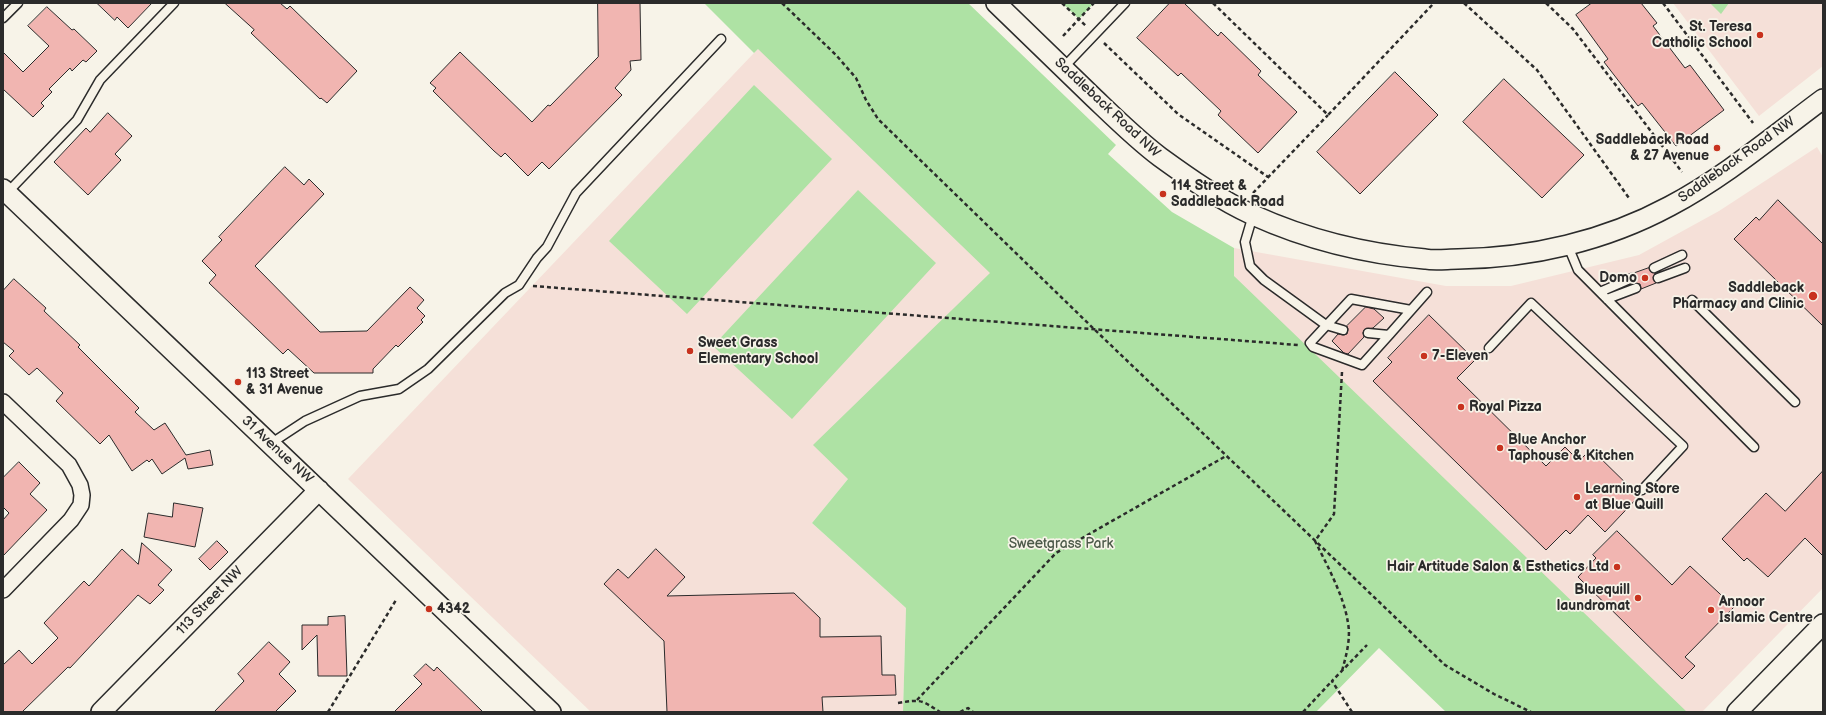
<!DOCTYPE html>
<style>
body{margin:0}
#map{position:relative;width:1826px;height:715px;overflow:hidden;background:#f7f3e8;font-family:"Balsamiq Sans",sans-serif}
canvas{display:block}
.frame{position:absolute;inset:0;border:4px solid #2b2b2b;pointer-events:none}
</style>
<div id="map">
<canvas width="1826" height="715"></canvas>
<div class="frame"></div>
</div>
<script>
const g = document.querySelector('canvas').getContext('2d');
g.lineJoin = 'round';
function fill(path, color) {
  g.fillStyle = color;
  g.fill(path, 'evenodd');
}
function stroke(path, color, width, dash) {
  g.strokeStyle = color;
  g.lineWidth = width;
  g.lineCap = dash ? 'butt' : 'round';
  g.setLineDash(dash || []);
  g.stroke(path);
}
function write(font, color, halo, rows, align = 'center') {
  g.font = font + ' "Balsamiq Sans",sans-serif';
  g.lineWidth = 3.5;
  g.setLineDash([]);
  g.textBaseline = 'middle';
  g.strokeStyle = halo;
  g.fillStyle = color;
  for (const [text, x, y, turn = 0] of rows) {
    g.save();
    g.translate(x, y);
    g.rotate((+turn || 0) * Math.PI / 180);
    g.textAlign = isNaN(turn) ? turn : align;
    if (halo) g.strokeText(text, 0, 0);
    g.fillText(text, 0, 0);
    g.restore();
  }
}
fill(new Path2D(`
 M1673 3H1823V66L1759 116Z
 M773 33 1007 257 848 479 812 523 906 608 903 712H591L348 479Z
 M1817 147 1823 157V588L1702 712H1675L1234 286V248L1446 286H1511L1639 255 1719 211Z`), '#f5e0d8');
fill(new Path2D(`
 M704 3H968L1116 145 1108 154 1172 212 1234 248V276L1687 712H1446L1379 648 1316 712H903L906 608 812 523 848 479 813 445 990 273 758 49 754 53Z
 M1064 3H1094L1079 19 1063 4Z
 M1710 3H1729L1721 14Z
 M754 85 832 159 687 314 609 241Z
 M858 190 936 263 792 419 713 346Z`), '#aee2a4');
const building = new Path2D(`
 M97 3H152L128 28 117 17 115 20Z
 M225 3H280L287 9 290 6 357 71 327 103 321 98 320 99 251 33 254 30Z
 M598 3H640L641 60 630 61 631 70 615 88 622 95 549 169 542 162 528 176 505 153 501 157 494 151 433 91 436 88 430 83 460 52 532 122 548 105 550 106 598 57Z
 M1170 3H1184L1218 36 1221 32 1261 71 1258 75 1297 112 1258 153 1218 115 1221 111 1181 73 1178 76 1137 38Z
 M1592 3H1641L1657 23 1653 26 1685 68 1690 65 1724 110 1676 146 1642 103 1638 106 1604 62 1608 59 1576 15Z
 M47 7 72 30 74 29 97 51 86 62 83 60 72 71 70 68 49 89 52 92 41 103 44 106 33 117 3 89V52L23 72 49 46 28 26Z
 M1395 72 1438 115 1360 194 1317 152Z
 M1504 79 1584 155 1542 198 1463 122Z
 M108 113 132 136 115 154 121 160 88 195 54 162 86 128 90 132Z
 M285 167 304 185 309 179 324 194 255 266 320 332 367 331 410 287 424 300 417 308 425 316 421 320 423 322 398 347 396 345 373 369V373H314L288 349 283 354 209 283 216 275 202 261 222 240 219 237Z
 M1778 200 1823 244V326L1734 239 1756 217 1759 220Z
 M1649 268 1651 272 1656 273 1653 277 1656 283 1641 289 1640 284 1635 283 1637 278 1635 273Z
 M14 279 46 308 44 311 80 345 78 347 139 408 135 412 154 430 165 423 186 455 210 450 213 465 188 469 185 458 162 474 152 459 149 462 147 460 132 471 109 435 100 444 56 401 63 393 37 368 29 375 9 356 14 351 3 342V291Z
 M1366 307 1374 309 1384 318 1373 328 1364 330 1363 333 1364 337 1348 354 1344 353 1332 341 1338 334 1344 335 1347 334 1348 329 1347 326Z
 M1429 315 1475 360 1457 378 1546 466 1565 447 1579 461 1591 449 1639 496 1605 532 1588 515 1570 534 1566 530 1546 550 1373 381 1392 362 1388 358Z
 M19 462 40 483 30 494 47 510 3 556V520L9 513 3 507V478Z
 M1823 471V556L1805 538 1768 577 1747 558 1744 561 1722 539 1766 493 1785 511Z
 M174 503 203 508 195 547 144 537 148 513 172 517Z
 M1617 531 1672 585 1690 566 1734 607 1685 657 1695 666 1682 679 1578 577 1596 558 1593 555Z
 M217 541 228 552 210 570 199 559Z
 M142 543 172 570 158 585 164 590 150 604 138 595 70 668 68 667 22 712H3V665L19 650 32 664 58 638 44 623 84 581 89 586 122 549 138 564Z
 M656 549 685 577 667 596 794 593 820 618V637L881 636 882 675H895L896 695 822 697 823 712H667L664 641 604 584 618 569 628 578Z
 M345 616 347 676H318L317 635 302 650V625H328V617Z
 M269 642 290 662 279 674 296 691 275 712H214L244 681 238 674Z
 M426 664 434 671 437 667 483 712H394L422 684 414 676Z`);
fill(building, '#f1b5b1');
stroke(building, '#2b2b2b', 1);
const service = new Path2D(`
 M3 18 18 3
 M1063 68 1125 3
 M7 193 77 120 100 80 174 3
 M1253 215 1245 242 1250 266 1264 280 1326 325 1343 330
 M1568 246 1578 270 1754 447
 M1654 268 1682 255
 M1658 278 1685 268
 M1600 292 1632 278
 M1607 299 1636 288
 M1692 300 1795 402
 M1368 333 1389 335 1427 292
 M1389 335 1362 365 1313 347 1310 343 1351 299 1411 310
 M1489 348 1531 303 1683 446 1642 490
 M270 444 305 421 360 396 399 389 428 369 505 293 519 285 537 258 547 247 576 193 721 39`);
const minor = new Path2D(`
 M3 402 69 465 80 485 82 495 81 505 71 520 3 590`);
const tertiary = new Path2D(`
 M996 3C1028 34 1060 65 1092 96 1114 117 1136 139 1160 157 1189 178 1220 200 1253 215 1306 239 1367 254 1425 259 1436 261 1447 259 1458 259 1531 258 1605 241 1670 206 1725 177 1773 136 1823 99
 M3 189 551 712
 M101 712 319 490
 M1737 712 1823 624`);
stroke(service, '#2b2b2b', 11);
stroke(minor, '#2b2b2b', 18);
stroke(tertiary, '#2b2b2b', 22);
stroke(new Path2D(`
 M782 3 836 55 856 78 866 100 878 119 1095 330 1445 665 1494 694 1531 712
 M1062 3 1086 26
 M1213 3 1328 115 1434 3
 M1464 3 1537 70 1629 198
 M1546 3 1573 29 1682 172
 M1663 3 1753 123
 M1063 36 1094 3
 M1104 43 1178 114 1268 177
 M1253 193 1328 115
 M533 286 1298 345
 M1342 372 1334 514 1315 541C1327 565 1344 596 1348 623 1351 639 1346 656 1342 671
 M917 700 1056 553 1226 456
 M898 703C922 699 921 700 940 712
 M328 712 396 600
 M960 712 968 708 973 712
 M1303 712 1332 681
 M1352 712 1332 681 1367 645`), '#2b2b2b', 2.5, [4, 3]);
stroke(service, '#f7f3e8', 8);
stroke(minor, '#f7f3e8', 15);
stroke(tertiary, '#f7f3e8', 19);
for (const [x, y, r, color] of [
 [1760,35,4,"#c8321e"],
 [1717,148,4,"#c8321e"],
 [1163,194,4,"#c8321e"],
 [1645,278,4,"#c8321e"],
 [1813,296,5,"#c8321e"],
 [690,351,4,"#c8321e"],
 [1424,356,4,"#c8321e"],
 [238,382,4,"#c8321e"],
 [1461,407,4,"#c8321e"],
 [1500,448,4,"#c8321e"],
 [1577,497,4,"#c8321e"],
 [1617,567,4,"#c8321e"],
 [1638,598,4,"#c8321e"],
 [429,609,4,"#c8321e"],
 [1711,610,4,"#c8321e"]
]) {
  const dot = new Path2D();
  dot.arc(x, y, r, 0, 2 * Math.PI);
  g.fillStyle = color;
  g.fill(dot);
  stroke(dot, '#f7f3e8', 1.5);
}
write('bold 14px', '#2b2b2b', '#f7f3e8', [
 ["St. Teresa",1752,27,"right"],
 ["Catholic School",1752,43,"right"],
 ["Saddleback Road",1709,140,"right"],
 ["& 27 Avenue",1709,156,"right"],
 ["114 Street &",1171,186],
 ["Saddleback Road",1171,202],
 ["Domo",1637,278,"right"],
 ["Saddleback",1804,288,"right"],
 ["Pharmacy and Clinic",1804,304,"right"],
 ["Sweet Grass",698,343],
 ["Elementary School",698,359],
 ["7-Eleven",1432,356],
 ["113 Street",246,374],
 ["& 31 Avenue",246,390],
 ["Royal Pizza",1469,407],
 ["Blue Anchor",1508,440],
 ["Taphouse & Kitchen",1508,456],
 ["Learning Store",1585,489],
 ["at Blue Quill",1585,505],
 ["Hair Artitude Salon & Esthetics Ltd",1609,567,"right"],
 ["Bluequill",1630,590,"right"],
 ["laundromat",1630,606,"right"],
 ["Annoor",1719,602],
 ["Islamic Centre",1719,618],
 ["4342",437,609]
], 'left');
write('14px', '#2b2b2b', '#f7f3e8', [
 ["Saddleback Road NW",1107,108,43],
 ["Saddleback Road NW",1737,160,-35],
 ["31 Avenue NW",277,450,43],
 ["113 Street NW",210,601,-46]
]);
write('14px', '#4c5949', '#f7f3e8', [
 ["Sweetgrass Park",1061,544]
]);
</script>
